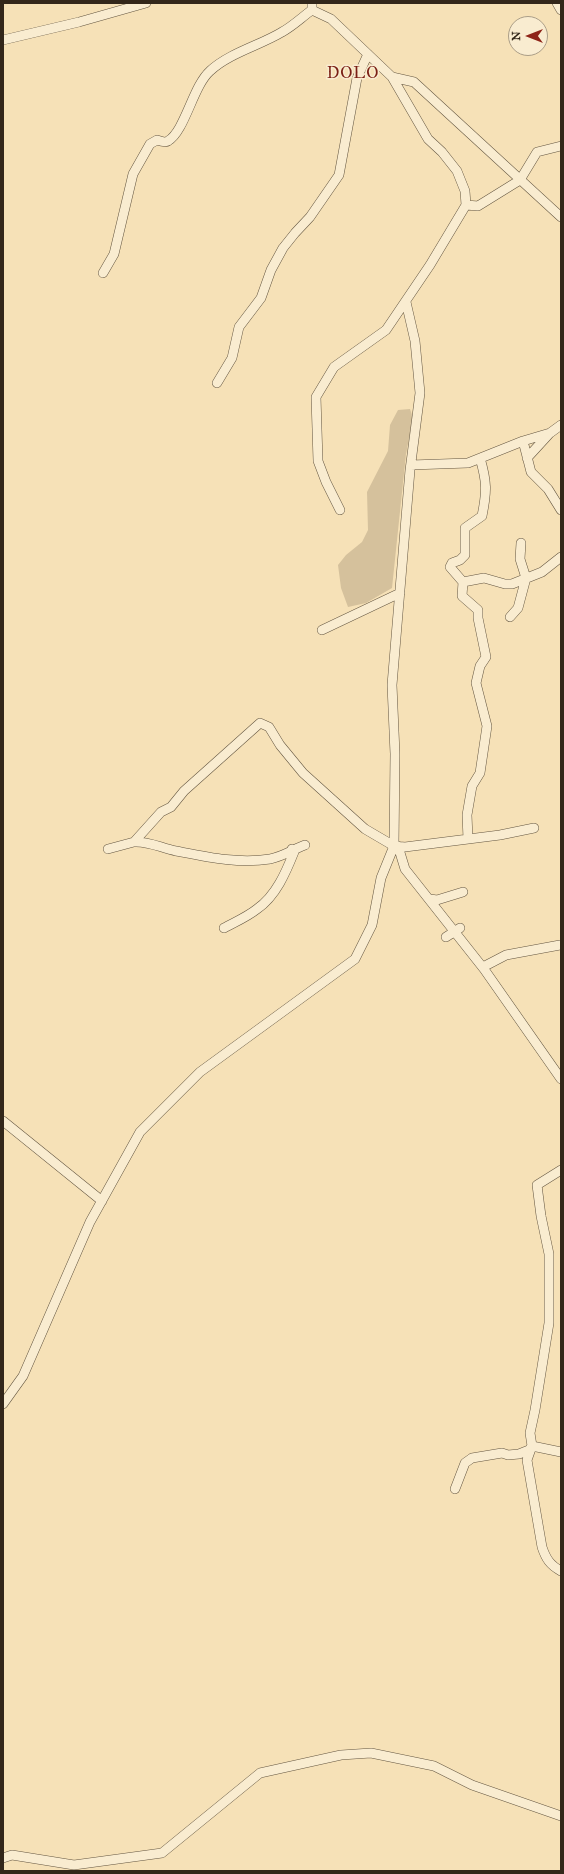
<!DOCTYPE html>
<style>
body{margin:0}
#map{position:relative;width:564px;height:1874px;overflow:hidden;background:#f6e1b7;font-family:"IM FELL Great Primer",serif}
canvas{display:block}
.frame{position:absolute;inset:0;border:4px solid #33271a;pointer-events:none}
.north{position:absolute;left:508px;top:16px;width:40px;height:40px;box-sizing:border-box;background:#f9ecd0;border:1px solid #aa9d87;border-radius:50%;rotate:270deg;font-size:11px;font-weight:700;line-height:16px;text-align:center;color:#33271a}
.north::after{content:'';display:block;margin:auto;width:14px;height:18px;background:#8f2418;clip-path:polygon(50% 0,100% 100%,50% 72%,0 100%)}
</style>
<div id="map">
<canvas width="564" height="1874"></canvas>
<div class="frame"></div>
<div class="north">N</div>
</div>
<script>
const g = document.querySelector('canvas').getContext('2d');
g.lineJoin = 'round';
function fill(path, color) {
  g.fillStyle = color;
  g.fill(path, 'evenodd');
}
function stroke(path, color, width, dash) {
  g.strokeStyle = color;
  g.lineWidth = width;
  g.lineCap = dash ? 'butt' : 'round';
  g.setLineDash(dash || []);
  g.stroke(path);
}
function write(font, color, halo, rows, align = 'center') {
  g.font = font + ' "IM FELL Great Primer",serif';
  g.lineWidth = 3;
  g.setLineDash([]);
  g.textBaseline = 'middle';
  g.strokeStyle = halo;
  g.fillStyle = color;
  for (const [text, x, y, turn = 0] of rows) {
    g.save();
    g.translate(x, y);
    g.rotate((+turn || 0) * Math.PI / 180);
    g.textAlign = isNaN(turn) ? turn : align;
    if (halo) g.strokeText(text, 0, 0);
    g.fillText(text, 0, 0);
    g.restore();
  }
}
fill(new Path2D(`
 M410 409 413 418 406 454 392 588 366 603 348 607 341 588 338 565 346 555 362 542 368 530 367 492 388 451 390 425 398 410Z`), '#d5c19c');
const minor = new Path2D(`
 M312 3V10L331 19 392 77 428 139 442 152 457 171 465 191 466 205 430 265 386 330 334 367 316 397 318 461 326 482 340 510
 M557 3 561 10
 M3 40 79 22 146 3
 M392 77 414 82 561 217
 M466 205 478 206 520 180 537 152 561 146
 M103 273 114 254 133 174 150 144 157 140C160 141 165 143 168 141 185 131 193 86 210 71 229 53 261 45 282 32 293 26 302 17 312 10
 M217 383 232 358 239 327 261 298 271 270 283 248 295 233 310 217 339 175 357 78 368 54
 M523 441 531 472 548 489 561 510
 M527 458 549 434
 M411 465 468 463 523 441 550 433 561 425
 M463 582 484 578 505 584H512L542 572 561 557
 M510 617 518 608 526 578 520 559 521 543
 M322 630 400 593
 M468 839 467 815 472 786 480 773 487 726 476 683 480 666 486 657 478 618V610L462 596 463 582 450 567 452 563 460 560 465 555V528L482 516C487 491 487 482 480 458
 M305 845C294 849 282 857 270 859 238 864 207 857 176 851 161 848 149 841 134 842L161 812 171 807 184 791 260 723 269 727 280 745 303 773 365 829 394 846 405 847 500 835 534 828
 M398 846 405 869 484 969 561 1079
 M108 849 134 842
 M430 899 437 900 463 892
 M224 928C235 922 247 917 257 909 276 896 286 872 294 852L292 849
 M446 937 460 928
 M483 967 506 955 560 945
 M3 1121 102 1201
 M561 1170 537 1185 541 1216 549 1254V1323L535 1410 530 1433 532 1446 527 1460 542 1547C546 1559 550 1565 561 1571
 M3 1404 23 1376 90 1222 140 1132 200 1072 355 959 372 925 381 878 394 846 395 754 392 685 410 470 420 393 415 341 406 302
 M455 1489 465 1463 472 1458 502 1453 508 1455 519 1454 529 1450 532 1446 561 1452
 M3 1858 12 1855 74 1865 162 1853 260 1773 341 1755 371 1753 434 1766 472 1785 561 1816`);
stroke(minor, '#645641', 10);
stroke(minor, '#f9ecd0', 9);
g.letterSpacing = '1px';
write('16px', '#7a1f14', '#f9ecd0', [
 ["DOLO",353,74]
]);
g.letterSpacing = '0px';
</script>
